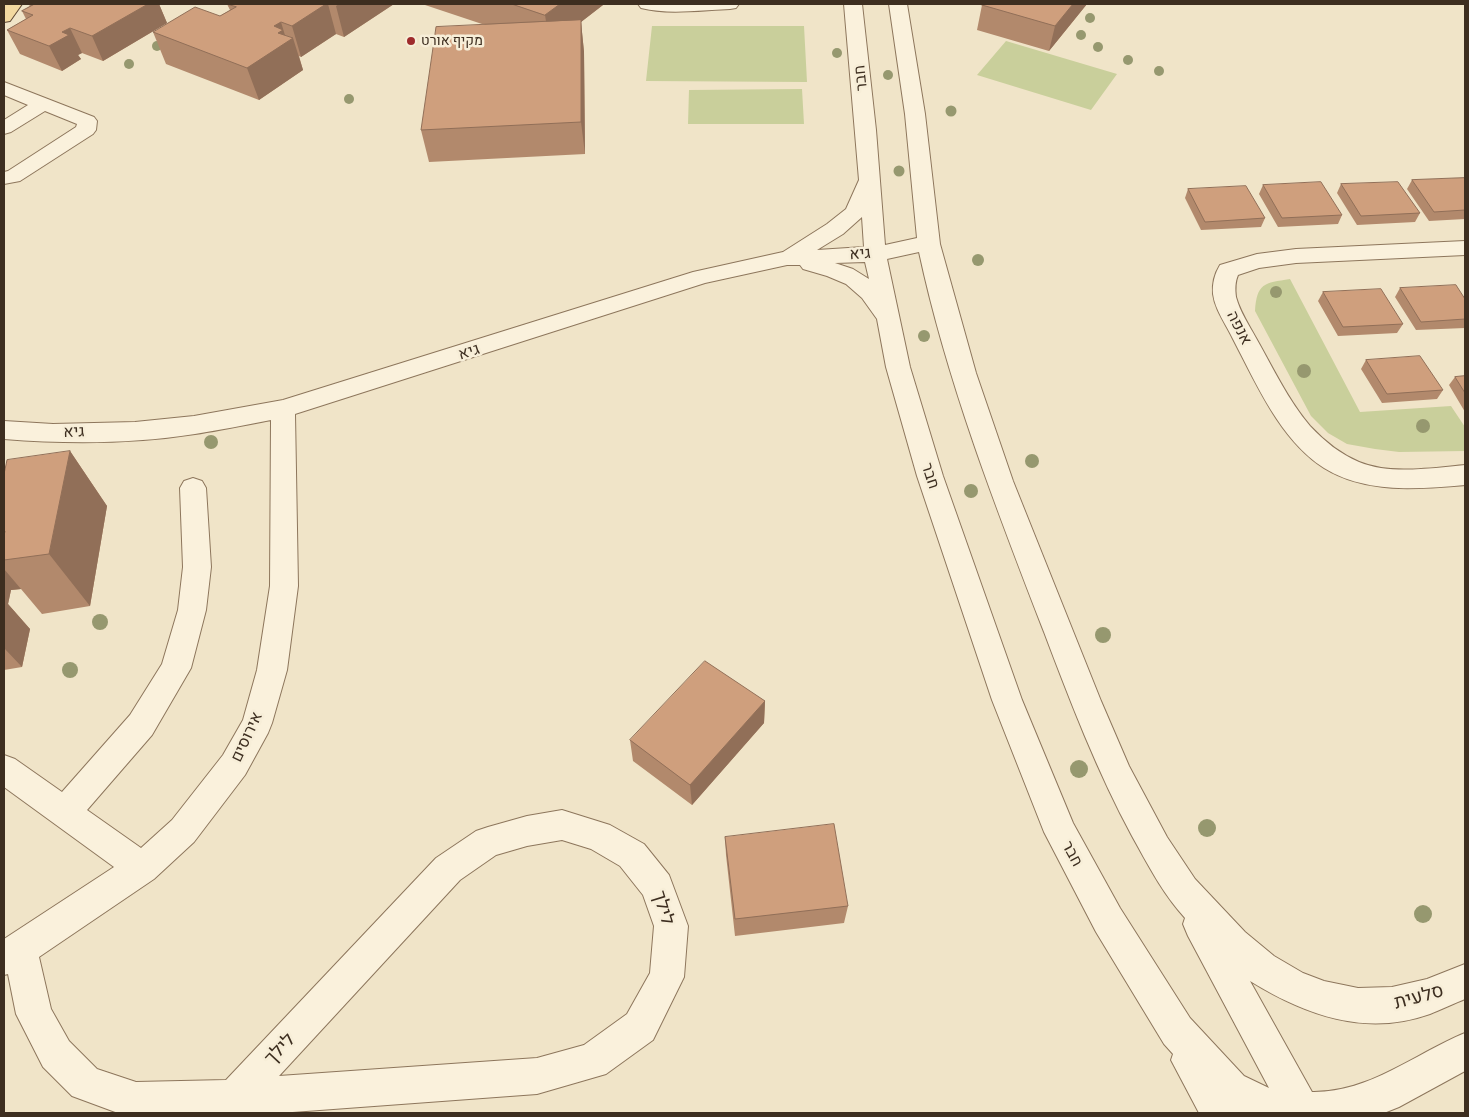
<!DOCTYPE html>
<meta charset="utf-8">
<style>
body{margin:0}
#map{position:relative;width:1469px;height:1117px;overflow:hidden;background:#f0e4c8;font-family:"Zilla Slab",serif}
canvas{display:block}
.frame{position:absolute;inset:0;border:5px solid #3d2e20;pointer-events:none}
</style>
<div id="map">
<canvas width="1469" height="1117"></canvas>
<div class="frame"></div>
</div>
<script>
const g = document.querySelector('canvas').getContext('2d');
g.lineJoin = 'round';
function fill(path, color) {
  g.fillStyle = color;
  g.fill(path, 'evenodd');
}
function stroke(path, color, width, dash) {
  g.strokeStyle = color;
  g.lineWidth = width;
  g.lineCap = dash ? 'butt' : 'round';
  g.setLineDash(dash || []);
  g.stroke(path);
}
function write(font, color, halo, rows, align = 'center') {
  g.font = font + ' "Zilla Slab",Heebo,serif';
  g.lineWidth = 5;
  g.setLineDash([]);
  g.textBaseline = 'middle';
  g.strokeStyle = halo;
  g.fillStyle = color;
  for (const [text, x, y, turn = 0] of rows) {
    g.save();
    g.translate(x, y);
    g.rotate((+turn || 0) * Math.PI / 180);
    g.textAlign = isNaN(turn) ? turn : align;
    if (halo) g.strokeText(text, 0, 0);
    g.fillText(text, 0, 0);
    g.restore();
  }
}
fill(new Path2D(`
 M652 26H804L807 82 646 81Z
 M1006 41 1117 74 1091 110 977 75Z
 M802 89 804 124H688L689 90Z
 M1290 279 1360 412 1451 406 1465 427V451L1399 452 1375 449 1347 444 1328 433 1311 416 1255 311C1257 283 1264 283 1290 279Z`), '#c9cf9b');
const minor = new Path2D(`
 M638 4H739L736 8 730 9C701 10 669 15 641 8Z
 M844 4H862L876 130 885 245 917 238 905 114 889 4H907L925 114 940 244 976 373 1013 481 1101 701 1129 766 1167 837 1195 879 1245 932 1274 956 1303 973 1324 981 1358 988 1392 987 1427 979 1465 964V999C1453 1004 1442 1009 1430 1014 1365 1037 1305 1015 1250 981L1312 1092C1369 1093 1414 1054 1465 1033V1071L1399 1107 1384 1113H1199L1171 1060 1173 1054 1164 1044 1096 932 1044 832 992 700 917 476 886 367 877 319 862 298 846 284 827 276 803 269 800 265H787L705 283 295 414 298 586 287 670 272 723 268 733 245 775 194 842 154 879 39 957 51 1009 69 1041 97 1069 136 1082 226 1080 436 858 476 831 488 827 527 816 562 810 610 825 644 844 669 875 688 926 684 977 653 1040 606 1074 537 1094 279 1113H118L72 1096 43 1067 16 1014 8 974 4 975V939L114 867 4 787V755L15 759 62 792 130 715 162 664 178 610 183 567 180 488 184 481 193 478 202 481 206 488 211 567 206 610 191 668 152 735 87 810 141 848 172 820 223 755 243 720 257 670 270 586 271 420C245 425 220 430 195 434 132 444 67 444 4 439V421L53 424 135 422 194 416 283 400 693 272 783 252 827 224 846 209 859 180ZM862 217 864 247 817 250 843 234ZM919 252C947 382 996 508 1044 632 1070 701 1097 771 1132 836 1148 865 1163 894 1185 918L1183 924 1188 936 1269 1088 1244 1076 1190 1018 1120 908 1073 823 1022 700 943 476 910 367 887 259ZM865 262 869 279 853 269 835 263ZM562 840 591 849 620 866 643 895 654 926 650 973 627 1014 584 1045 537 1058 279 1076 460 880 496 855 527 846Z
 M4 82 94 117 97 121 96 130 93 134 20 181 4 184V172L8 171 76 127 77 124 45 111 11 132 4 134V120L28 105 4 95Z
 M1465 241V255L1296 263 1259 268 1238 275C1235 282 1235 289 1236 297 1240 312 1249 325 1256 338 1273 368 1288 400 1310 426 1324 441 1340 454 1359 462 1390 475 1432 468 1465 465V485C1419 489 1366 494 1324 468 1280 440 1256 383 1233 339 1226 324 1215 310 1213 294 1212 284 1215 273 1220 265L1257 254 1296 249Z`);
const major = new Path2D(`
 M4 4H22L10 21 4 22Z`);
stroke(minor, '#8d765c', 2);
stroke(major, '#5b4430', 2);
fill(minor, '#faf1dc');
fill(major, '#f3d9a0');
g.fillStyle = '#96986f';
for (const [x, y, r] of [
 [1090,18,5],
 [1081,35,5],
 [157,46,5],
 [1098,47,5],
 [837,53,5],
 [1128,60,5],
 [129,64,5],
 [1159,71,5],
 [888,75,5],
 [349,99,5],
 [951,111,5.5],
 [899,171,5.5],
 [978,260,6],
 [1276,292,6],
 [924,336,6],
 [1304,371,7],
 [1423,426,7],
 [211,442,7],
 [1032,461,7],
 [971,491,7],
 [100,622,8],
 [1103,635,8],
 [70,670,8],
 [1079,769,9],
 [1207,828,9],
 [1423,914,9]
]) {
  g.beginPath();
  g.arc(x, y, r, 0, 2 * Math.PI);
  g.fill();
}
fill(new Path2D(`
 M28 4H159L167 23 103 61 82 53 78 55 81 59 62 71 20 54 7 30 26 19 22 11 30 6Z
 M227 4H394L344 37 336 34 301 57 299 56 303 70 259 100 166 64 153 32 220 16 230 10Z
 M422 4H603V5L581 22 584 52 585 154 429 162 421 130 485 25Z
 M1087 4 1049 51 977 30 982 5Z
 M1465 178V219L1429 221 1407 189 1412 180Z
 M1341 184 1420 213 1415 222 1357 225 1337 193Z
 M1263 185 1342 215 1338 224 1278 227 1259 194Z
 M1188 189 1265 218 1261 227 1201 230 1185 198Z
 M1400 288 1465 299V328L1416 330 1395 297Z
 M1323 292 1403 324 1397 333 1338 336 1318 301Z
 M1366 360 1443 390 1437 399 1382 403 1361 369Z
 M1465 376V412L1449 385 1455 377Z
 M70 451 107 506 90 606 42 614 21 589 11 590 8 604 30 629 22 667 4 670V474Z
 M765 701 764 723 692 805 633 761 630 740Z
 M725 837 848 906 844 923 735 936 726 855Z`), '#b2896c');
fill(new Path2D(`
 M148 4H159L167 23 103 61 92 36Z
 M326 4H328L336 34 301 57 292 26Z
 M339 4H394L344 37 336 6Z
 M560 4H603V5L581 22 584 52 585 154 581 122 550 46 545 15Z
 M1073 4H1087L1049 51 1055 26Z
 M281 22 287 42 293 38 303 70 259 100 247 68 274 26Z
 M70 28 82 53 78 55 81 59 62 71 49 46 62 32Z
 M70 451 107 506 90 606 49 554Z
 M4 569 21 589 11 590 8 604 30 629 22 667 4 648Z
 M765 701 764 723 692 805 690 785Z`), '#916f58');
const building = new Path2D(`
 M35 4H148L92 36 70 28 62 32 69 35 49 46 7 30 33 15 22 11Z
 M227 4H326L292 26 281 22 274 26 283 30 278 33 293 38 247 68 153 32 195 7 220 16 236 7Z
 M512 4H560L545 15Z
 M983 4H1073L1055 26 982 5Z
 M581 20V122L421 130 436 27Z
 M1465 178V210L1434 212 1412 180Z
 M1321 182 1342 215 1282 218 1263 185Z
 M1398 182 1420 213 1361 216 1341 184Z
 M1246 186 1265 218 1205 222 1188 189Z
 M1456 285 1465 299V319L1421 322 1400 288Z
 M1381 289 1403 324 1343 327 1323 292Z
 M1420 356 1443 390 1387 394 1366 360Z
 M1465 376V393L1455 377Z
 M70 451 49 554 4 560V536L5 531H4V474L7 460Z
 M705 661 765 701 690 785 630 740Z
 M834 824 848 906 735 919 725 837Z`);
fill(building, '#cf9f7d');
stroke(building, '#916f58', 1);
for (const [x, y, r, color] of [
 [411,41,5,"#9e2a2b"]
]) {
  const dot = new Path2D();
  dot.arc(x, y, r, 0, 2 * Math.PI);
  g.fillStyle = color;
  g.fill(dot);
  stroke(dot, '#f7eed8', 2);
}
write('14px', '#3d2e20', '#f7eed8', [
 ["מקיף אורט",421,41]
], 'left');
write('16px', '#3d2e20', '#f7eed8', [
 ["חבר",861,78,-96],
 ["גיא",860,254,-4],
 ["אנפה",1239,328,63],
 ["גיא",469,352,-18],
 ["גיא",74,432,-2],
 ["חבר",930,476,72],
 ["אירוסים",247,737,-65],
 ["חבר",1072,854,62]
]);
write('19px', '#3d2e20', '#f7eed8', [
 ["לילך",663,908,73],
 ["סלעית",1419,997,-15],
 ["לילך",280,1049,-47]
]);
</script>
